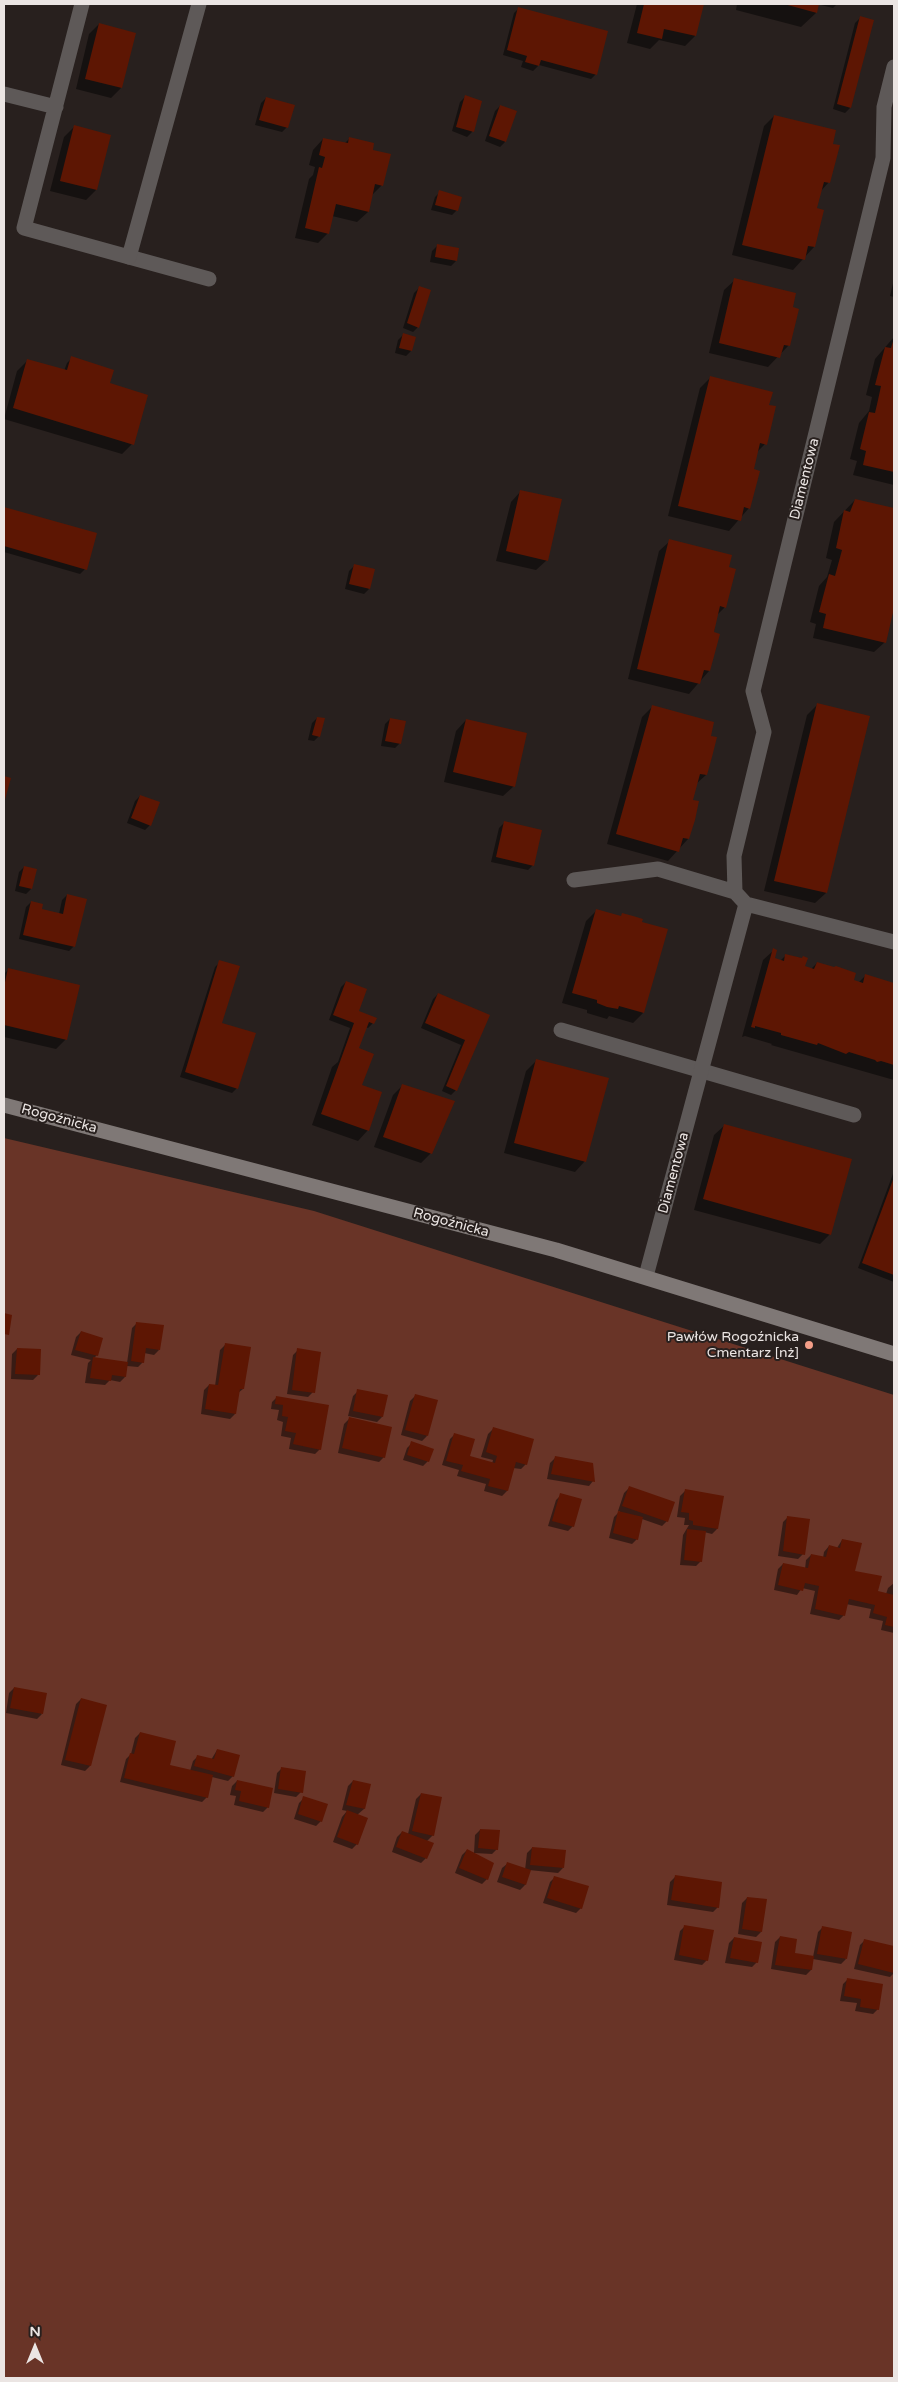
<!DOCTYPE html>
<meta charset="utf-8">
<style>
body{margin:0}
#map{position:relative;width:898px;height:2382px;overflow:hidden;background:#28201e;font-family:"Varela Round",sans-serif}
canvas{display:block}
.frame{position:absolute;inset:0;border:5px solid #ebe5e3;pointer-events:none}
.north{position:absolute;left:10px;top:2322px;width:50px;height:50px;-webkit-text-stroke:4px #28201e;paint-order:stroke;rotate:0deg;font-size:14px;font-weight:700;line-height:20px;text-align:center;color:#ebe5e3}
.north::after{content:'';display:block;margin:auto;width:18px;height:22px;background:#ebe5e3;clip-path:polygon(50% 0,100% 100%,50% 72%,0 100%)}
</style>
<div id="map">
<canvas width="898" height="2382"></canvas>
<div class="frame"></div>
<div class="north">N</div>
</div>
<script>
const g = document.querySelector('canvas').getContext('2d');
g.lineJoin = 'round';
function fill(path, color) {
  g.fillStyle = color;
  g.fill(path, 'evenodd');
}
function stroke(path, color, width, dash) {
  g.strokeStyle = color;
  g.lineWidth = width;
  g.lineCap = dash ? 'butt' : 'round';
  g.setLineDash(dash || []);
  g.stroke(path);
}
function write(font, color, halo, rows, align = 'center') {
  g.font = font + ' "Varela Round",sans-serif';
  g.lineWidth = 4;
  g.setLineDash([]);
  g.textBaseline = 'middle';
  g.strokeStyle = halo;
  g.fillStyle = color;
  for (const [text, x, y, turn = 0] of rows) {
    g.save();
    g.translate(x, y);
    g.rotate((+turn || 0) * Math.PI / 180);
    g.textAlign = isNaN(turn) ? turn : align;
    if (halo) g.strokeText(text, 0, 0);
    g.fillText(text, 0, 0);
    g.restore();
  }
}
fill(new Path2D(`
 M4 1138 314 1211 894 1395V2378H4Z`), '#693427');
fill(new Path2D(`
 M637 4H703L695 36 685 46 659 40 650 49 627 43Z
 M737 4H837L833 8 817 4 816 13 801 27 736 10Z
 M519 8 596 74 591 79 539 65 533 71 521 67 523 61 503 55 514 13Z
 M860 18 873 21 850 108 845 113 833 109 855 23Z
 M99 24 121 88 111 98 76 89 89 34Z
 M465 97 472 132 467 137 452 131 460 102Z
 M266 98 287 127 282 132 255 125 261 103Z
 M500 106 505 142 500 147 485 141 495 111Z
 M774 116 832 145 829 182 820 192 816 209 822 211 814 247 793 270 732 255 764 126Z
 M74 127 110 136 96 190 86 200 50 191 64 137Z
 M350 138 371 151 382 185 371 196 368 212 357 222 332 216 328 233 318 243 295 238 309 179 313 175 315 167 309 165 313 150 323 139 344 144Z
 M440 192 457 210 452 215 431 210 435 197Z
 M437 246 456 261 451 266 430 262 432 251Z
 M894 279V297L890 296Z
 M735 280 789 345 768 367 709 353 724 290Z
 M419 288 418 327 413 332 403 328 414 293Z
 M403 335 414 338 411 351 406 356 395 353 398 340Z
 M894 337V485L853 475 857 461 850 459 859 423 869 411 872 397 866 395 875 359Z
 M72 358 109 383 132 444 122 454 4 419 17 371 28 360 64 371 67 363Z
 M710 378 768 406 765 444 756 453 752 470 749 508 729 531 668 516 700 388Z
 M521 491 547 560 536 570 496 561 511 502Z
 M855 500 894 509V603L885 642 874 652 813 638 816 624 810 622 819 586 827 577 832 560 826 558 834 522Z
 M4 508 95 534 85 569 80 574 4 552Z
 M670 541 728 568 725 607 716 616 709 671 689 694 628 679 659 551Z
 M354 566 369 589 364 594 345 589 349 571Z
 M817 705 826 893 815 903 764 891 807 715Z
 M652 707 706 775 696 784 692 801 688 839 668 861 607 844 642 717Z
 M317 718 319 736 314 741 308 740 312 723Z
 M390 719 400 743 395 748 381 746 385 724Z
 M466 720 514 786 503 796 444 782 456 731Z
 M140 796 150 825 145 830 127 823 135 801Z
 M504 823 533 865 528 870 491 862 499 828Z
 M24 867 35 870 31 889 26 894 15 891 19 872Z
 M67 895 74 946 69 951 19 939 26 907 31 902 40 910 59 914 62 900Z
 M596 911 643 1013 633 1023 609 1016 607 1019 587 1013V1010L562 1003 586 921Z
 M774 950 773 959 780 961 786 955 806 959 803 967 811 969 817 963 834 968 858 983 865 976 894 984V1080L771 1045 772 1044 745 1036 742 1037 763 960Z
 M220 962V1024L237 1088 232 1093 180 1077 215 967Z
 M8 970 66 1039 56 1049 4 1037V974Z
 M346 982 357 1012 373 1023 368 1028 366 1027 357 1049 368 1130 358 1141 312 1125 332 1067 338 1062 350 1028 329 1020 341 987Z
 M438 994 488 1015 456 1090 451 1095 442 1091 461 1045 421 1028 433 999Z
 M536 1061 585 1161 575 1172 504 1153 526 1071Z
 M403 1085 431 1153 421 1163 374 1147 393 1095Z
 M725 1125 830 1234 820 1244 694 1210 714 1135Z
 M894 1171V1282L858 1268Z
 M137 1323 159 1350 154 1355 144 1353 143 1362 138 1367 127 1366 125 1377 120 1382 110 1380 105 1385 85 1383 88 1363 91 1360 71 1355 76 1337 81 1332 97 1355 94 1358 127 1363 132 1328Z
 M225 1345 243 1389 238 1393 235 1414 230 1419 201 1414 204 1390 209 1385 215 1386 220 1350Z
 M17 1349 38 1375 33 1380 11 1379 12 1354Z
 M298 1350 313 1392 308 1397 287 1394 293 1355Z
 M358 1391 386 1396 382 1417 377 1422 348 1416 353 1396Z
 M415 1396 427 1436 422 1441 401 1435 410 1401Z
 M277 1397 320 1449 315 1454 289 1449 291 1438 281 1436 283 1422 277 1420 279 1410 271 1409 272 1402Z
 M349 1419 384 1457 379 1462 338 1453 344 1424Z
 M493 1429 526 1464 521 1469 513 1468 507 1491 502 1496 484 1491 486 1484 457 1476 459 1470 442 1465 450 1439 455 1434 468 1457 492 1464 493 1460 481 1457 488 1434Z
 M412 1443 428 1461 423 1466 403 1460 407 1448Z
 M555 1458 593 1481 589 1486 547 1479 550 1463Z
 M629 1488 667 1521 662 1526 642 1519 637 1539 632 1544 609 1538 614 1517 620 1511H618L624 1493Z
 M685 1491 722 1497 717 1529 712 1534 704 1532 701 1561 696 1566 680 1565 683 1535 689 1525H684L685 1518 677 1517 680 1496Z
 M561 1495 573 1526 568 1531 548 1526 556 1500Z
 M788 1517 803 1554 798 1559 778 1556 783 1522Z
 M842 1540 854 1572 877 1592 886 1594 888 1588 894 1583V1633L881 1630 883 1621 869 1618 871 1609 846 1604 844 1615 839 1620 810 1614 815 1591 802 1588 797 1595 774 1590 778 1569 783 1564 805 1569 806 1560 811 1555 823 1558 824 1552 829 1546 837 1548Z
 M14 1688 42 1714 37 1719 6 1713 9 1693Z
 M81 1699 90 1766 85 1771 61 1765 76 1704Z
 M140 1733 169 1766 190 1771 193 1761 198 1756 211 1760 217 1750 233 1776 228 1781 212 1777 207 1797 202 1802 120 1782 126 1759 131 1754 135 1738Z
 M282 1768 301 1792 296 1797 274 1793 277 1773Z
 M237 1781 268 1807 263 1812 234 1805 236 1796 230 1795 232 1786Z
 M353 1781 370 1785 364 1809 357 1815V1844L352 1849 333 1842 342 1817 347 1811 342 1810 348 1786Z
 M421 1794 433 1835 427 1841 426 1858 421 1863 392 1852 397 1837 402 1832 408 1834 416 1799Z
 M304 1798 321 1821 316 1826 294 1819 299 1803Z
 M480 1830 497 1849 492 1854 474 1853 475 1835Z
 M532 1848 563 1868 558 1873 529 1870 525 1885 520 1890 497 1882 502 1868 507 1864 525 1870 527 1853Z
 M467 1850 487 1879 482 1884 455 1873 462 1855Z
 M555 1877 581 1908 576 1913 543 1903 550 1882Z
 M675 1877 718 1907 713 1912 667 1905 670 1882Z
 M747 1898 761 1932 756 1937 738 1934 742 1903Z
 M685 1926 707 1960 702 1965 674 1960 680 1931Z
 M823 1927 846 1959 841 1964 813 1959 811 1970 806 1975 771 1969 775 1942 780 1937 794 1954 813 1957 818 1932Z
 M734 1938 757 1962 752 1967 725 1963 729 1943Z
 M865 1940 894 1947V1973L890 1977 854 1969 860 1945Z
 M848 1979 878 2009 873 2014 855 2011 857 2003 840 2001 843 1984Z`), '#0007');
fill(new Path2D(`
 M644 4H704L696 36 664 29 662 39 637 33Z
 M784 4H819L817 13Z
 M518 7 608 31 597 75 541 60 539 66 525 62 527 56 507 50Z
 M860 16 874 20 851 108 837 104Z
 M99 23 136 33 122 88 85 79Z
 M465 95 482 101 474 132 456 127Z
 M266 97 295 105 288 128 259 120Z
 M500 105 517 111 506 142 489 136Z
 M774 115 836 130 833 144 840 145 830 183 824 182 817 208 824 210 815 247 808 246 805 260 742 245Z
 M74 125 111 135 97 190 60 181Z
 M349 137 374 143 373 150 391 154 383 186 375 184 369 212 336 204 329 234 305 228 319 167 322 168 325 157 319 155 323 138 348 143Z
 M439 190 462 197 458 211 435 205Z
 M437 244 459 248 457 261 435 257Z
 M734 278 796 293 793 307 799 309 790 346 784 345 780 358 719 343Z
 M419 286 431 290 419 328 407 323Z
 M403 333 416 337 412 351 399 348Z
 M894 338V472L863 465 866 451 860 449 869 412 875 413 878 400 881 386 875 385 885 347 891 348Z
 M71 356 114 370 110 383 148 395 134 445 13 408 27 359 67 370Z
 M710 376 773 392 769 405 776 406 767 445 760 443 754 469 760 471 750 509 744 507 741 521 678 506Z
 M520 490 562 499 548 561 506 551Z
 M855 499 894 508V608L886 643 823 628 826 614 819 612 829 574 835 576 842 550 836 548 844 510 850 512Z
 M4 507 97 533 87 570 4 546Z
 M669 539 732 555 729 567 736 569 726 608 720 606 714 632 720 634 710 671 704 670 700 684 637 669Z
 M354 564 375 569 370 589 349 584Z
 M817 703 870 716 827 893 774 881Z
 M652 705 714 722 711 736 717 737 712 757 707 775 700 774 693 800 699 801 695 820 689 839 683 838 679 852 616 834Z
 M317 717 325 718 320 737 312 735Z
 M390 718 406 721 401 744 385 741Z
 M466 719 527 733 515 787 453 772Z
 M4 776 11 778 4 803Z
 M140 795 160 802 151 826 131 818Z
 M504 821 542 830 534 866 496 857Z
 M24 866 37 869 32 889 19 886Z
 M67 894 87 899 75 947 23 935 31 901 43 904 42 909 63 914Z
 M596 909 621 916 622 913 633 916 643 919 642 922 668 929 644 1013 619 1006 618 1009 607 1007 597 1003V1000L572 993Z
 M773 948 777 950 775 958 784 961 785 954 802 958 803 956 808 958 805 966 814 969 817 962 834 967 836 966 856 973 854 980 863 983 865 974 894 983V1065L881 1061 877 1062 875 1060 849 1052 846 1054 818 1043 817 1045 781 1035V1033L755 1026V1028L751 1027Z
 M219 960 240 966 222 1023 256 1033 238 1089 185 1072Z
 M8 968 80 985 67 1040 4 1025V987Z
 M346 981 367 989 359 1011 377 1018 374 1024 369 1022 359 1048 374 1054 362 1085 382 1092 369 1131 321 1114 354 1023 333 1015Z
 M438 993 490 1015 457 1091 446 1086 465 1040 425 1023Z
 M536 1059 609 1078 586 1162 514 1143Z
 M402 1084 455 1101 432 1154 383 1137Z
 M724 1124 852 1159 831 1235 703 1199Z
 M894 1177V1275L862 1263Z
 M4 1313 12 1315 9 1335 4 1334Z
 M136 1322 164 1325 160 1350 146 1348 144 1363 131 1361Z
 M81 1331 103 1338 98 1356 75 1350Z
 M225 1343 251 1347 244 1389H240L236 1414 205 1409 209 1384 218 1385Z
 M17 1348 41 1349 40 1375 15 1374Z
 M297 1348 321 1352 315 1393 292 1390Z
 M93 1357 128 1362 126 1377 112 1375 111 1381 90 1378Z
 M357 1389 388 1395 383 1417 353 1411Z
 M415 1394 438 1400 428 1436 405 1430Z
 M276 1396 329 1405 321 1450 293 1444 296 1433 285 1431 288 1417 282 1416 283 1405 275 1404Z
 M349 1417 392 1427 385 1458 342 1448Z
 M493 1427 534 1439 527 1465 516 1462 508 1491 488 1486 490 1479 461 1471 463 1465 446 1461 454 1433 475 1439 470 1456 495 1463 497 1456 486 1452Z
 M411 1441 434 1449 429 1462 407 1455Z
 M555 1456 593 1463 595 1482 551 1474Z
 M629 1486 675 1502 668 1522 622 1506Z
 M685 1489 724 1496 718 1529 693 1525V1521L689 1520V1513L681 1512Z
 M560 1493 582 1499 574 1527 552 1521Z
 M618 1511 643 1517 638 1540 613 1533Z
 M787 1516 810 1519 805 1555 783 1551Z
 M687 1529 706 1531 702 1562 684 1560Z
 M842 1539 862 1543 855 1571 882 1576 878 1591 894 1595V1627L885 1625 887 1617 873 1613 875 1605 849 1599 845 1616 815 1609 819 1586 805 1583 803 1591 778 1585 783 1563 808 1568 811 1554 826 1557 829 1545 840 1548Z
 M14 1687 47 1693 43 1714 10 1708Z
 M81 1698 107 1705 91 1766 65 1760Z
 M140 1732 176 1741 170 1765 213 1775 208 1798 124 1778 130 1753 134 1754Z
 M217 1749 240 1755 234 1777 194 1766 197 1755 214 1759Z
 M281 1767 306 1771 303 1793 278 1789Z
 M237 1780 273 1788 269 1808 239 1801 241 1791 235 1790Z
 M353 1780 371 1784 365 1809 346 1805Z
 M421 1793 442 1797 434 1836 412 1831Z
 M303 1796 328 1804 322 1822 298 1814Z
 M347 1810 368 1818 358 1845 337 1837Z
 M480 1829 500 1830 498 1850 478 1848Z
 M402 1831 434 1843 427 1859 396 1847Z
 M532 1847 566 1850 564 1868 530 1865Z
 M467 1849 494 1863 488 1880 459 1868Z
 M507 1862 531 1870 526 1885 502 1877Z
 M675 1875 722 1882 719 1908 671 1900Z
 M554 1876 589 1886 582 1909 547 1898Z
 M747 1897 767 1899 762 1932 742 1929Z
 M684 1925 714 1930 708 1961 679 1955Z
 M822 1926 852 1932 847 1959 817 1954Z
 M780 1936 797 1939 795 1953 814 1956 812 1970 775 1965Z
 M734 1937 762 1942 758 1963 730 1958Z
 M864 1939 894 1946V1973L858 1964Z
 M847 1978 883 1984 879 2010 860 2007 861 1999 844 1996Z`), '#5d1603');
stroke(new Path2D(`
 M129 257 209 279
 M561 1030 854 1115`), '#5e5958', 15);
stroke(new Path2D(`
 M82 4 24 228 129 257 199 4
 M4 94 56 107
 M574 880 658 869 735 892
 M746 904 735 892 734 856 764 732 753 691 883 158 884 107 894 67
 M646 1276 746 904 894 942`), '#5e5958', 15);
stroke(new Path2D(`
 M4 1105 556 1250 894 1354`), '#7f7876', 15);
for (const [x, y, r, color] of [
 [809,1345,5,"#f49e88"]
]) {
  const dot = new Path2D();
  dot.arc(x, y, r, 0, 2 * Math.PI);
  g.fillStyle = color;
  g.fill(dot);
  stroke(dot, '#28201e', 2);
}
write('14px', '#ebe5e3', '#28201e', [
 ["Diamentowa",805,479,-76],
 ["Rogoźnicka",59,1119,15],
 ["Diamentowa",674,1173,-75],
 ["Rogoźnicka",451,1223,15]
]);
write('14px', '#ebe5e3', '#28201e', [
 ["Pawłów Rogoźnicka",799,1337],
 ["Cmentarz [nż]",799,1353]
], 'right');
</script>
